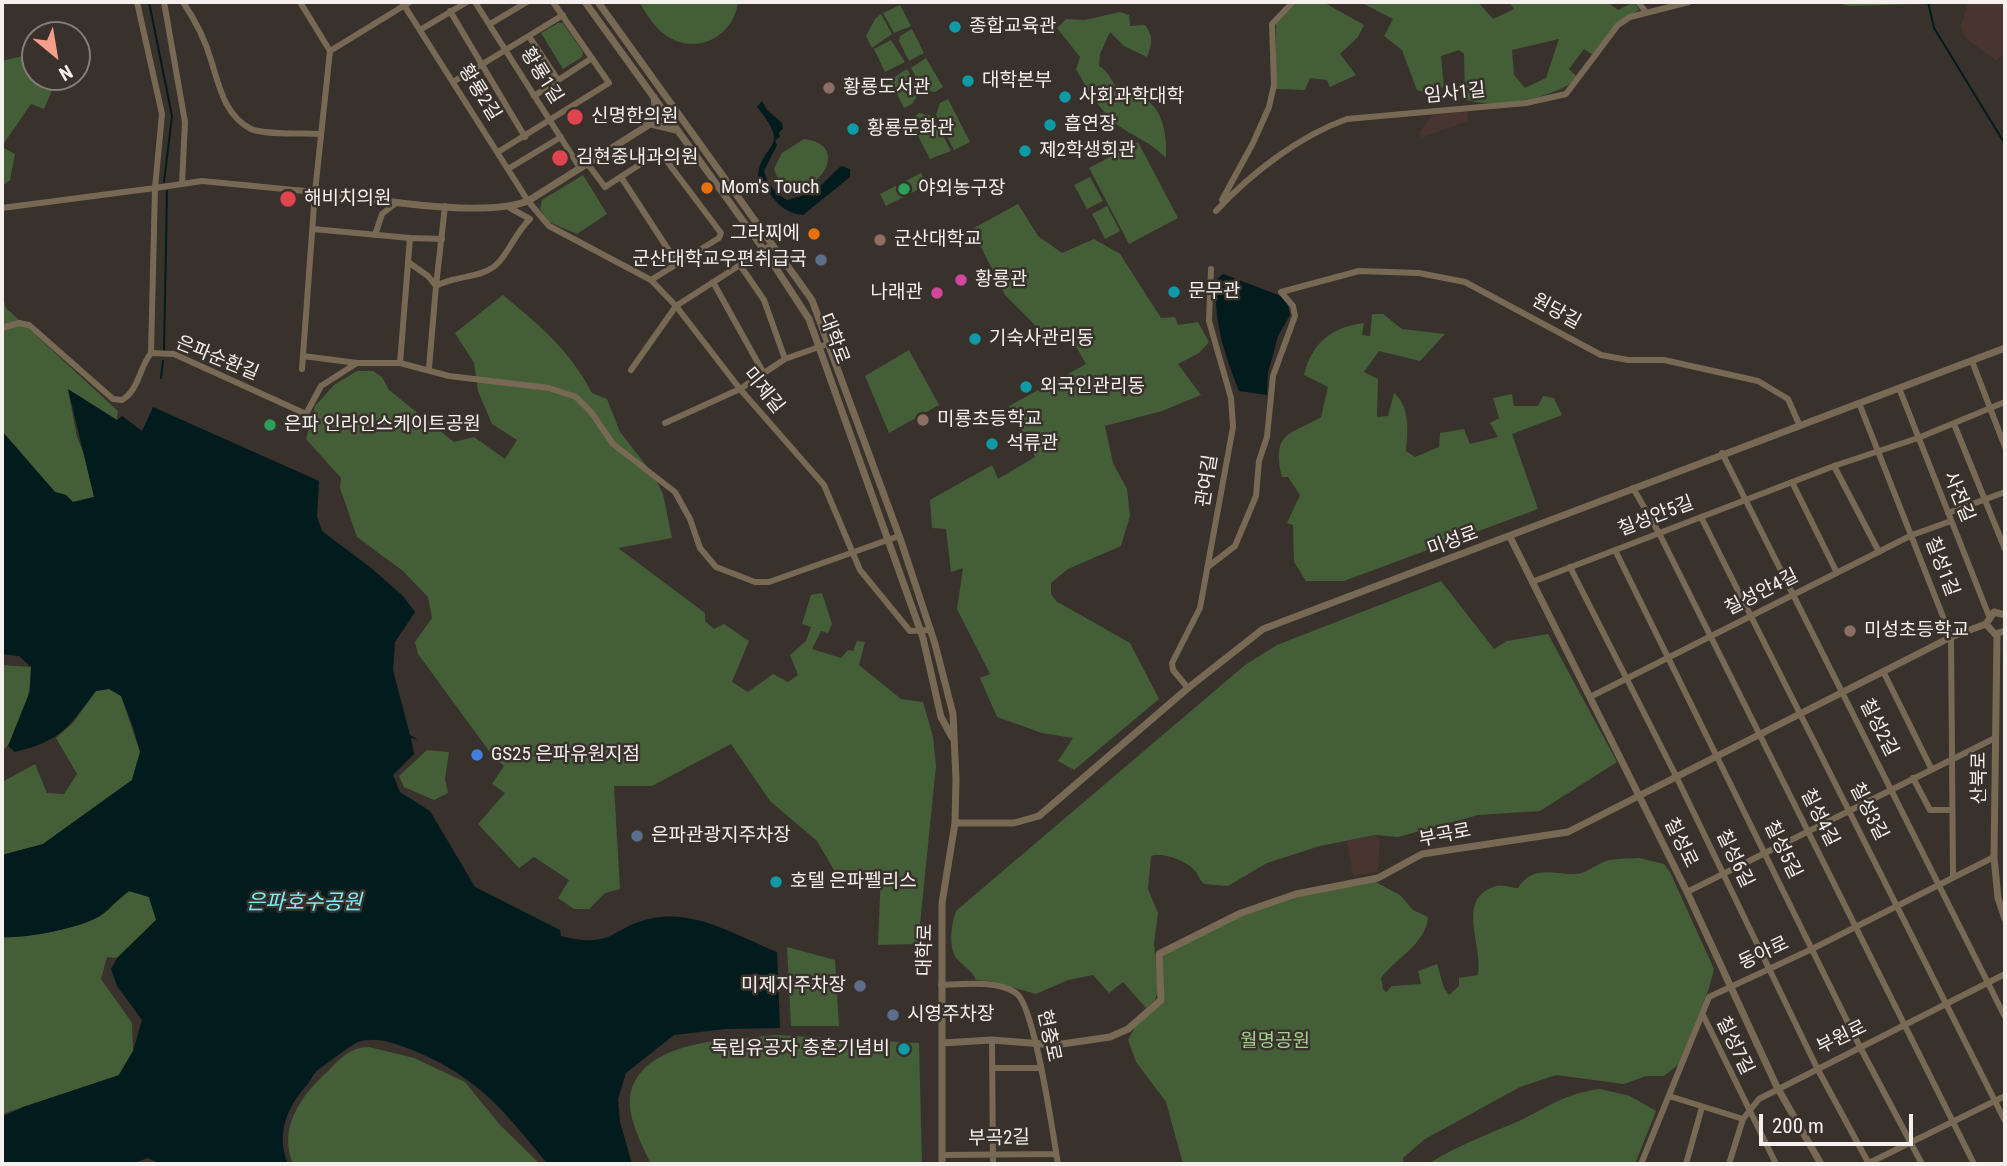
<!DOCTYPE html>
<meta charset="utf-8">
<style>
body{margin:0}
#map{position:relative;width:2007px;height:1166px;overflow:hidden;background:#38312c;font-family:"Roboto Condensed",sans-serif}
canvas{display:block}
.frame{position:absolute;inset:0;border:4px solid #f5f0ed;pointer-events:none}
.north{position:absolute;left:21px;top:21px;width:70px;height:70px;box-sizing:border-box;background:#38312c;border:2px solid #847d79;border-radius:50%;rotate:150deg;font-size:19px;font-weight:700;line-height:28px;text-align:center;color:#f5f0ed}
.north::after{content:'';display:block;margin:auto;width:24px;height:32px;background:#f49e89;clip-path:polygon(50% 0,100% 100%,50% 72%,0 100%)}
.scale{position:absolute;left:1759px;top:1114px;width:154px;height:32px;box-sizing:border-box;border:4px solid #f5f0ed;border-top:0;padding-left:9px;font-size:21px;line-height:24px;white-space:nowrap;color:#f5f0ed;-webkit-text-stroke:5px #38312c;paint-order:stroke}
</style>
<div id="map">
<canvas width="2007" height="1166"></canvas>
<div class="frame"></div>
<div class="north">N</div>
<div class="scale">200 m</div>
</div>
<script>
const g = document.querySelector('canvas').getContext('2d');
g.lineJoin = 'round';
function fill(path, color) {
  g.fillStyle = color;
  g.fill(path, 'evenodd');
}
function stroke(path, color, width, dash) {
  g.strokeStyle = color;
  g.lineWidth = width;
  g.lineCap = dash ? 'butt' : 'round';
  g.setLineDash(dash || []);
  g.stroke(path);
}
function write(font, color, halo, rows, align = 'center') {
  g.font = font + ' "Roboto Condensed","Noto Sans KR",sans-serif';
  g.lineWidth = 5;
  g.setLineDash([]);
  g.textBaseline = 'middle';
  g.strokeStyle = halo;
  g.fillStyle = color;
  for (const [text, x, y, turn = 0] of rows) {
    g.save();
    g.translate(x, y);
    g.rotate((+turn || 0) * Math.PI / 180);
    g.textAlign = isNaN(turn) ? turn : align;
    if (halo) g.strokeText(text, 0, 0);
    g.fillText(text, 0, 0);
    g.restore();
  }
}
fill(new Path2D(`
 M2005 2V52L1997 61 1965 38 1961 26 1968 3Z
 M1468 111 1467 121 1422 138 1419 133 1432 115Z
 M1375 835 1380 839 1378 872 1353 876 1347 841Z`), '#48352f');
fill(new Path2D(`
 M639 2H738C734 36 697 56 667 36 655 29 646 13 639 2Z
 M1297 2H1323L1364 25 1358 37 1340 54 1356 75 1330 87 1327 80 1310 78 1305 90 1276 89V24Z
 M1360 2H1478L1493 19 1514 9 1509 2H1607L1618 10 1634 2 1639 10 1620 22 1593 55 1584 49 1569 69 1577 77C1562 98 1488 110 1465 99L1464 54 1459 50 1441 56 1444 87 1426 93 1417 90 1402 50 1384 36 1393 19ZM1559 39 1546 78 1525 88 1514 75 1512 50Z
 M1832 2H1923V4L1850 6Z
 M900 5 911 26 894 33 883 13Z
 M1120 12 1129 15 1130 26 1145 25C1154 38 1152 44 1147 57L1124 46 1110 32 1100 54 1099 66C1113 74 1112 88 1123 94 1129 97 1138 96 1144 99 1164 108 1167 139 1166 158 1151 143 1141 140 1125 130 1103 116 1088 91 1076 69L1080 57 1057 28 1066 19 1085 20Z
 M881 14 892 34 872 48 866 36 875 19Z
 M558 23H563L583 52 582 57 563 69 541 33Z
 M912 29 924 53 909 61 899 41 900 36Z
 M891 40 905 62 885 72 874 49Z
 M35 53V77L57 79 44 109 31 104 2 146V61Z
 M926 58 943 87 935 92 923 90 911 68Z
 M907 69 920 91 912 104 904 108 890 80Z
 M948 99 970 142 954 150 936 115 940 103Z
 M919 113 933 116 951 151 930 159 910 121Z
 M804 139C866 147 791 225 774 169L782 153Z
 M1138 142 1178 218 1129 244 1089 168Z
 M2 147 15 154 10 180 2 186Z
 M921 173 927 185 886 206 880 194Z
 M583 175 607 214 577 234 549 222 540 209 542 200Z
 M1090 177 1103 201 1087 209 1074 185Z
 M1018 204 1038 236 1062 253 1094 239 1120 254 1161 318 1175 317 1178 325 1198 322 1209 342 1199 353 1178 364 1201 395 1162 411 1105 426 1113 463 1127 489 1130 516 1121 546 1068 569 1051 583V594L1056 601 1130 643 1159 699 1074 770 1058 761 1073 738 1042 733 997 717 980 678 990 674 957 609 963 568 951 572 946 529 932 528 930 500 992 465 998 479 1035 457 1009 406 1086 364 1069 334 1049 343 1038 328 1005 295 972 229Z
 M1107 206 1120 231 1105 239 1092 214Z
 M2 295 6 308 118 411 117 420 68 390 77 437 87 461 94 497 73 502 66 495 55 492 2 431Z
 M503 295C540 326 570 350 592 393L607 399 620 432 653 474 663 494 672 538 618 548 705 613V621L714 629 724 624 749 641 732 682 748 692 773 674 788 682 798 675 790 655 806 641 811 627 802 624 811 595 822 593 832 624 828 633 821 631 812 649 841 658 848 650 853 651 857 641 865 642 859 665 901 699 923 702 933 737 936 766 918 944 878 945 881 871 834 870 817 841 770 801 731 744 652 786H614L620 889 605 893 589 909H574L558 898 569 880 534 857 519 868 478 824 505 793 492 784 504 766 492 755 418 654 415 642 432 618 428 597 403 571 357 537 340 488 341 478 306 439 315 406 334 385 357 371H373L382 377 389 390 454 442 474 437 505 459 517 440 492 424 478 391 474 363 455 333Z
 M1372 314H1383L1402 329 1445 334 1420 361 1379 351 1364 372 1378 379 1377 417 1388 416 1394 393C1410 406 1408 432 1406 451L1415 457 1439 447 1440 433 1464 429 1470 444 1498 437 1490 423 1499 418 1493 398 1512 394 1514 406H1538L1543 396 1554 398 1562 415 1512 434 1538 509 1344 581H1306L1294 562 1293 525 1287 523 1300 495 1288 477H1282C1271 431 1291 435 1321 417L1328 387 1304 375C1312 342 1332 327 1364 323L1362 335 1370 336Z
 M909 350 939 405 889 433 865 376Z
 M1441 581 1494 649 1507 641 1548 634 1617 762 1540 811 1478 815 1398 837 1375 835 1320 846 1267 863 1228 886 1204 884C1199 879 1199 875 1194 870 1186 860 1162 852 1151 856L1148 889 1158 913 1154 944 1158 990 1155 1000 1146 1008 1123 982 1109 993 1093 975 1068 980 1036 994 989 981 976 980C971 969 965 968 957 959 948 948 951 921 957 910L1245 665 1277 645Z
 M2 665 31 667C30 694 24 733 2 751Z
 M109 689 121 696 140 752 132 780 43 844 2 855V782L35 764 47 793 64 794 77 774 56 738 73 723 96 691Z
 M427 750 449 752 445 779 448 793 434 800 404 787 399 776Z
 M1639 858 1664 864 1670 872 1714 969 1709 988 1679 1064 1664 1076H1646L1624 1084 1556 1075 1520 1087 1425 1139 1403 1158V1164H1183L1166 1102 1136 1062 1128 1040 1135 1027 1160 1005 1162 957 1165 952 1222 922 1296 897 1372 880 1400 895 1413 910 1428 917C1426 944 1396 958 1381 978L1383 989 1386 992 1392 986 1421 984 1418 971 1437 964 1444 988 1449 995 1459 986V978L1478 975C1484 945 1454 899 1496 886 1504 884 1511 888 1518 888 1534 864 1552 875 1576 874 1588 873 1596 864 1606 861 1616 858 1629 859 1639 858Z
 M130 891 149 897 156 920 117 958 107 957 101 979 132 1023 133 1051 118 1076 2 1114V937C24 939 81 928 100 916 111 909 119 898 130 891Z
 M787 947 835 960 839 1026H791Z
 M776 1035 919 1043 922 1164H651C642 1145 625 1114 631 1091 647 1038 733 1040 776 1035Z
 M369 1047 414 1058 465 1082 500 1125 540 1164H293C278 1127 301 1096 327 1072 340 1059 350 1047 369 1047Z
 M1600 1089 1630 1096 1656 1111 1635 1164H1428C1458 1145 1489 1134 1521 1120 1550 1106 1566 1093 1600 1089Z`), '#445f38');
fill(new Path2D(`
 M762 101 767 110 782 123 783 129 779 132 780 137 775 140 777 145 764 171C767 184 775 193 787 200L814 192 841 166 850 169V177L803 215C779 213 771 194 758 177 761 141 793 151 757 107Z
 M1223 274 1281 296 1288 305 1290 315 1278 336 1268 373 1267 395 1239 391C1225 355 1212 319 1217 279Z
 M68 389 117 420 122 416 142 431 153 407 319 481 317 517 322 531 370 567 403 596 415 612 395 642 393 670 410 735 418 740 411 738 414 754 393 775 400 792 430 811 475 887 560 930 561 936C616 950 610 926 654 918 697 910 739 937 777 952L780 1028 725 1029 674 1035 626 1073 618 1099 620 1122 632 1164H548C502 1109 479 1077 410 1049 394 1043 375 1036 358 1042 354 1043 317 1070 315 1073 312 1076 310 1082 306 1086 286 1108 276 1136 288 1164H161L148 1158 131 1164H2V1117L23 1107 119 1075 133 1051 142 1020 117 986 111 969 117 958 156 920 149 897 129 891C118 898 110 909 100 916 81 928 23 939 2 937V855L43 844 132 780 140 752 132 724 121 696 109 689 96 691C68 727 63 740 15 752L8 746 30 691 31 667 19 656 2 654V431L55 492 66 495 73 502 94 497Z`), '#021b1d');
stroke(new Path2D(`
 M149 2 172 116 164 182
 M1928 2 1934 28 2005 144
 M164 351 167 191
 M161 378 163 361`), '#021b1d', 2);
stroke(new Path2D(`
 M164 2 185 122 182 184
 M183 2C195 20 205 39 211 60 219 85 224 115 251 129 264 135 305 133 321 134
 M300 2 330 51
 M402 2 528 201 549 226 651 280 676 306 740 389 824 485 860 570 910 631 931 630
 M475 2 580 168
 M1638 2 1646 12
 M450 11 525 137
 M490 24 527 2
 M420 30 467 2
 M530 38 558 80
 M453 82 563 15
 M534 96 592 58
 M498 152 609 83 553 2
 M587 163 605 187 656 154 663 156 721 233 719 238 651 280
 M508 169 561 137
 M621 177 677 263
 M1222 200 1253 143 1269 107 1274 85 1272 24 1293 2
 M2 208 155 188 162 114 137 2
 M1216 211C1250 174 1299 136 1347 119L1526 103 1566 94 1618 25 1630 17 1689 2
 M313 229 410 238 400 363
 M375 235 382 214 396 203
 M410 238 442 239
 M408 262 428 276 436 286 429 368
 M740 265 764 300 785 359
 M713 282 763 372
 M436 286C454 275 483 279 498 263 510 251 515 233 530 219L510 208
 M436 286 445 206
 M2 328 19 323 29 325 113 399 122 400C139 390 139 368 151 353
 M151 353 155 188 202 181 315 192
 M151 353 174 354 306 414 321 386 357 363
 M303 356 357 363H400L449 376 549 388 576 397 591 412 613 444 675 492 690 519 700 548 716 567 755 582H769L899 536
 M1972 361 2005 447
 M302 369 315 192 330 51 410 2
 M631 370 676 306 768 247
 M1899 388 1989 616
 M1859 403 1951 637 1953 877
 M665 423 740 389 785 359 830 343
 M1954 424 2005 549
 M1722 453 2005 1017
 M1834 466 1879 552
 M1792 482 1837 573
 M1633 488 1659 533 1974 1164
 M1948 513 2005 492
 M1701 517 2005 1121
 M1615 550 1860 1047 1922 1164
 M1209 566 1235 546 1256 496 1259 461 1267 437 1273 376 1295 316 1293 306 1281 292 1359 271 1419 273 1465 282 1601 355 1628 360H1664L1758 381 1788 399 1799 424
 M1570 567 1676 776 1817 1068 1869 1164
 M1532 582 1834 466 1918 438 2005 402
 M1884 673 1931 768
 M1188 688 1173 670 1172 663 1200 608 1233 427 1231 398 1209 321 1211 269
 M1590 697 1912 535 1951 521
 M1913 778 1930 810H1951
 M1687 892 1995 738
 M941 985C963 984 997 980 1016 993 1035 1006 1053 1135 1058 1164
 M1703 1015 1776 1164
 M992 1040 993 1164
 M992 1068H1039
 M1669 1096 1743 1119
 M942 1155 1056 1154
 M1641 1164 1709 997 1812 949 1994 857
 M1686 1164 1702 1107
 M1729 1164 1743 1119 1759 1099 2005 974
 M1867 1164 2005 1096`), '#786955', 6);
stroke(new Path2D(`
 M585 2 764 250 809 319 923 638 941 717 952 737
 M598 2 812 300 901 541 935 644 953 714 956 779 955 823 942 903V1164
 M651 124 676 130
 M645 127 655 107 654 97
 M315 192C369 198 481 219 528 201L669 112
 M1510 537 1687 892 1777 1087 1821 1164
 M2005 615 1994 612 1986 624 1995 634 2005 631
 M1997 634 1994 857 1998 898 2005 919
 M955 823H1014L1039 816 1188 688 1263 629 2005 348
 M942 1043 992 1040 1055 1045 1110 1037 1128 1029 1161 1000 1159 954 1241 913 1296 894 1378 878 1422 854 1568 832 1951 637 1986 624`), '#786955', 7);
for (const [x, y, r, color] of [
 [955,27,7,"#0f9aa8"],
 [968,81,7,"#0f9aa8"],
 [829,88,7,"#8d6e63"],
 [1065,97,7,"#0f9aa8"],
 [575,117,9,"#e0444e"],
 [1050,125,7,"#0f9aa8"],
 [853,129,7,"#0f9aa8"],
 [1025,151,7,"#0f9aa8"],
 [560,158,9,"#e0444e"],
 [707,188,7,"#e8710a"],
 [904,189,7,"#2e9e5b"],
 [288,199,9,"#e0444e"],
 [814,234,7,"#e8710a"],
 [880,240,7,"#8d6e63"],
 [821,260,7,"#5c6f8a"],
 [961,280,7,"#d1479c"],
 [1174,292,7,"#0f9aa8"],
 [937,293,7,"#d1479c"],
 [975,339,7,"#0f9aa8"],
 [1026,387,7,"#0f9aa8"],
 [923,420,7,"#8d6e63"],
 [270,425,7,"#2e9e5b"],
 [992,444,7,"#0f9aa8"],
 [1850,631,7,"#8d6e63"],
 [477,755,7,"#3f7fe0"],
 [637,836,7,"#5c6f8a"],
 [776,882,7,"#0f9aa8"],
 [860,986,7,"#5c6f8a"],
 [893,1015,7,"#5c6f8a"],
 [904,1049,7,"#0f9aa8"]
]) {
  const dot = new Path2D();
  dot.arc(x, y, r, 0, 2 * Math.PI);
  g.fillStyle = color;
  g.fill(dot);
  stroke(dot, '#38312c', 2.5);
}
write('19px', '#f5f0ed', '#38312c', [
 ["종합교육관",969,27],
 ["대학본부",982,81],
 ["황룡도서관",843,88],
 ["사회과학대학",1079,97],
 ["신명한의원",591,117],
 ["흡연장",1064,125],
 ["황룡문화관",867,129],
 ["제2학생회관",1039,151],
 ["김현중내과의원",576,158],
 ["Mom's Touch",721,188],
 ["야외농구장",918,189],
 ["해비치의원",304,199],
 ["그라찌에",800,234,"right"],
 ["군산대학교",894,240],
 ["군산대학교우편취급국",807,260,"right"],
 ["황룡관",975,280],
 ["문무관",1188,292],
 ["나래관",923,293,"right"],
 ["기숙사관리동",989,339],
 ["외국인관리동",1040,387],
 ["미룡초등학교",937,420],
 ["은파 인라인스케이트공원",284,425],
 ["석류관",1006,444],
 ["미성초등학교",1864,631],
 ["GS25 은파유원지점",491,755],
 ["은파관광지주차장",651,836],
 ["호텔 은파펠리스",790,882],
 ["미제지주차장",846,986,"right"],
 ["시영주차장",907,1015],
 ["독립유공자 충혼기념비",890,1049,"right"]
], 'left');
write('19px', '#f5f0ed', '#38312c', [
 ["황룡1길",541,76,58],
 ["황룡2길",479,93,58],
 ["임사1길",1455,94,-6],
 ["원당길",1556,312,29],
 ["대학로",833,339,69],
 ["은파순환길",217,359,22],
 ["미제길",763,391,51],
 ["관여길",1208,481,-81],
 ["사전길",1958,497,68],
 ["칠성안5길",1656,517,-21],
 ["미성로",1453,542,-20],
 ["칠성1길",1941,567,69],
 ["칠성안4길",1762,593,-27],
 ["칠성2길",1878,728,63],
 ["산북로",1980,778,-90],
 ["칠성3길",1868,812,63],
 ["칠성4길",1819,818,63],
 ["부곡로",1445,836,-11],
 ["칠성로",1680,843,64],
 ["칠성5길",1782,850,64],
 ["칠성6길",1734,859,64],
 ["대학로",926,950,-89],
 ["동아로",1764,954,-25],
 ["현충로",1048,1036,78],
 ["부원로",1842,1038,-26],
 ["칠성7길",1734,1046,64],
 ["부곡2길",999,1139,-1]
]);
write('19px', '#a2d38c', '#38312c', [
 ["월명공원",1275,1042]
]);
write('italic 21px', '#77eff8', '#38312c', [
 ["은파호수공원",304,904]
]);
</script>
